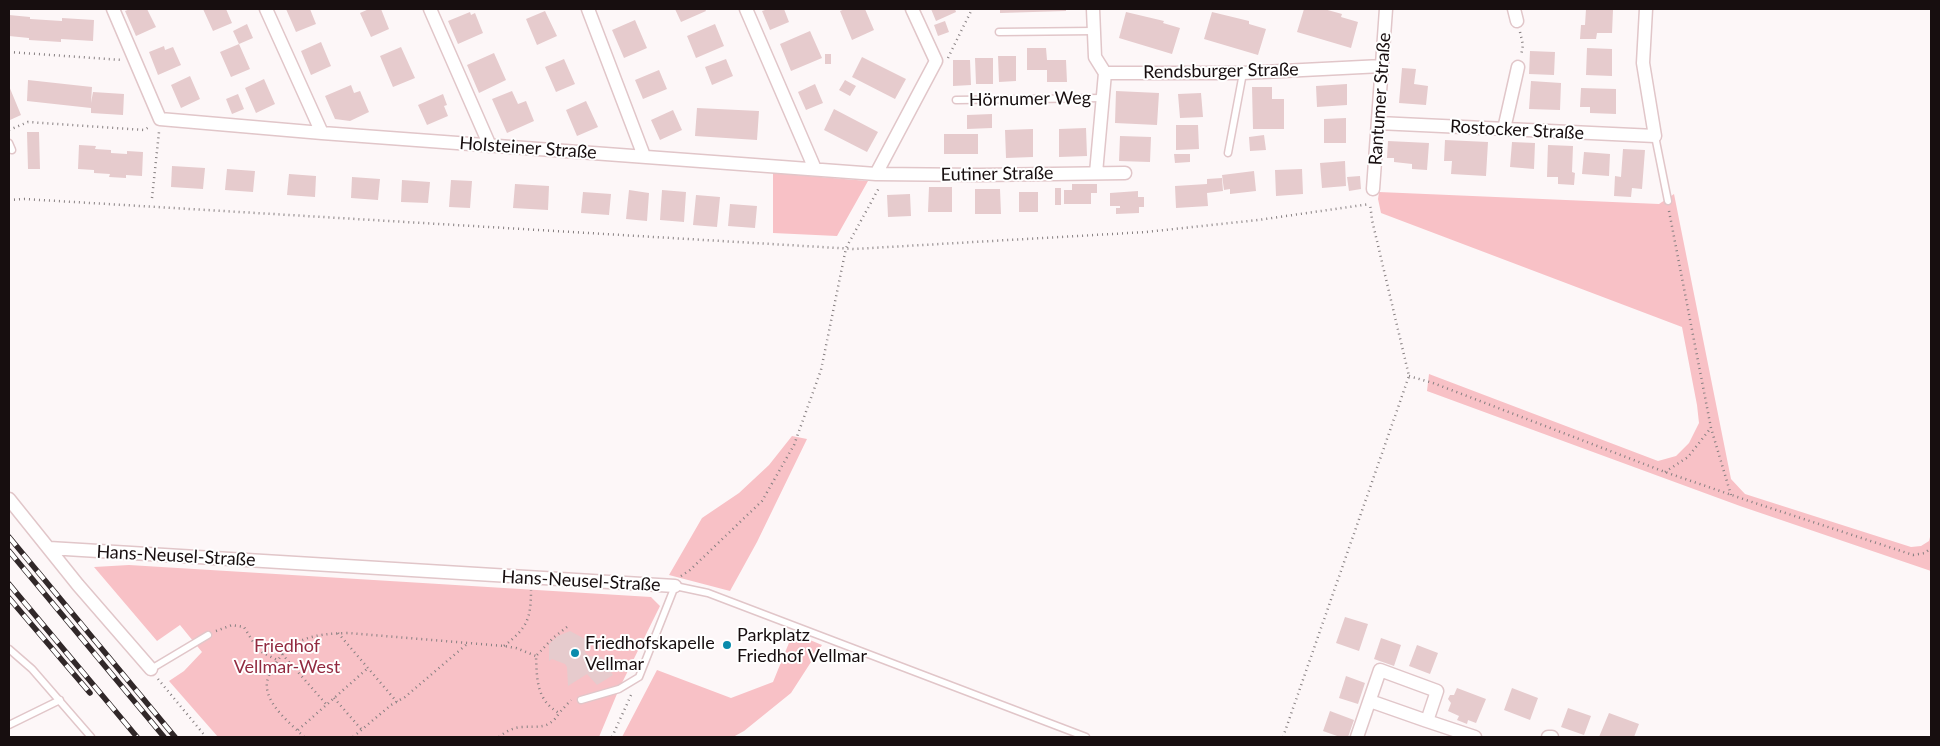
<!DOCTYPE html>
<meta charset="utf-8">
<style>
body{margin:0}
#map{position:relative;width:1940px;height:746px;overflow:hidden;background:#fdf7f8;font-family:Lato,sans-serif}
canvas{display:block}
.frame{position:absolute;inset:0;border:10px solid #170e0f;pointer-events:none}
</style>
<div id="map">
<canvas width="1940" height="746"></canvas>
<div class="frame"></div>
</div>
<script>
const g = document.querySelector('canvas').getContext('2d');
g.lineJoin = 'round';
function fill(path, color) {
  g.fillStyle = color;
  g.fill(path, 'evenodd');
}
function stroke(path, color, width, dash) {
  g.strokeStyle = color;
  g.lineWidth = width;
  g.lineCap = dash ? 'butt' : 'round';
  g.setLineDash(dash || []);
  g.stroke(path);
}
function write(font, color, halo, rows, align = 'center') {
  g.font = font + ' Lato,sans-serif';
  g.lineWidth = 4;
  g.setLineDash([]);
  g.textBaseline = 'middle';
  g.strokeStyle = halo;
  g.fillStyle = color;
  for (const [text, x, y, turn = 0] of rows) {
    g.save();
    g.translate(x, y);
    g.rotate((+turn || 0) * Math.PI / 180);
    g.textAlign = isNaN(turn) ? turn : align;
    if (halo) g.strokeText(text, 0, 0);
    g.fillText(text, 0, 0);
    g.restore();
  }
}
fill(new Path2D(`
 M773 173 868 181 837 236 773 233Z
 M1379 192 1659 204 1674 194 1731 479 1745 494 1911 547 1921 546 1929 541 1931 533V571L1740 506 1427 391 1429 374 1658 461 1676 456 1689 443 1699 423 1697 405 1682 327 1381 213 1378 199Z
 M792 436 807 439 757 542 730 591 669 575 702 518 739 493 769 465Z
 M129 565 651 597 660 606 619 689 599 737H218L169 681 184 671 202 652 180 625 157 641 94 567Z
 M793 633 822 645 791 693 744 731 733 737H622L657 670 731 698 773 682Z`), '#f8c1c6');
fill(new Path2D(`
 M130 9H147L156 27 136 36 125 11Z
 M203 9H226L232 23 213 31Z
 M286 9H310L316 24 296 32Z
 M369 9H381L389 29 371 37 360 13Z
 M675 9H705L706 11 681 22Z
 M768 9H784L789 22 770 30 762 11Z
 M845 9H865L874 30 852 40 840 11Z
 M931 9H955L956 12 936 21Z
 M1000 9H1066V11L1000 13Z
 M1304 9 1321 10 1324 9 1342 14 1341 17 1358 22 1351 48 1297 32Z
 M1586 9 1613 10 1612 33H1597L1596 39H1580L1581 25H1585Z
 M545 11 557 36 537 45 526 19Z
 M470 12 471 15 475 13 483 33 458 44 448 21Z
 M1126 12 1164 21 1163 23 1180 28 1172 54 1119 38Z
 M1212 12 1249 21V24L1266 29 1258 55 1204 39Z
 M9 15 30 17V19L62 21V18L94 20 93 41 61 39V42L29 40V38L9 36Z
 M635 20 647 48 624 58 612 30Z
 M945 21 949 32 938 36 934 25Z
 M247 24 253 38 239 44 233 31Z
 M715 24 724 46 696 58 687 36Z
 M810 31 822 58 791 71 780 44Z
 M321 42 331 66 311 75 301 51Z
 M239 44 250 69 231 77 220 52Z
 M164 46 165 50 173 47 181 65 158 75 149 52Z
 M401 47 415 78 393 87 380 56Z
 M1027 48H1046L1047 60H1066L1067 82H1047V70H1027Z
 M1587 48 1612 49V76L1586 75Z
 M1530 51 1555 52 1554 75 1529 74Z
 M494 53 506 80 479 93 467 65Z
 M825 54H831V64H825Z
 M998 56H1016V81L999 82Z
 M862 57 906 79 895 99 852 77Z
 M975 58H993V84H976Z
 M564 59 575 84 556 92 545 67Z
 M726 59 733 76 712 85 705 67Z
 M953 60H970L971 85 953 86Z
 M1402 68 1416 69 1414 84 1428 86 1426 105 1399 103Z
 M659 70 667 89 643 99 635 80Z
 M190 76 200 99 181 108 171 85Z
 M264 79 275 104 256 113 245 88Z
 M28 80 92 87 91 103 93 92 124 94 123 115 91 113V108L27 101Z
 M845 80 856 86 850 96 839 90Z
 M1531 81 1561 83 1560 110 1529 109Z
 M815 84 823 103 806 110 798 92Z
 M1347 84V105L1317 107 1316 86Z
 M351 85 354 93 360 91 369 112 350 121 335 119 325 96Z
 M9 86 21 115 10 120 9 117Z
 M1252 87H1272V99H1284V129H1253Z
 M1581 88 1616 89V114L1590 113V107H1580Z
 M512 91 518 104 526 101 534 121 507 133 492 99Z
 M1116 91 1159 93 1157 125 1115 123Z
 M1201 93 1203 117 1180 118 1178 94Z
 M238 94 244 109 232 114 226 99Z
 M443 94 447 105 444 106 448 116 427 125 418 105Z
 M586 101 598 127 577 136 566 110Z
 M697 108 759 111 757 140 695 136Z
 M834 109 878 132 867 152 824 130Z
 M673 110 682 130 660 140 651 120Z
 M992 114V128L967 129V115Z
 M1346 118V143H1324V119Z
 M1176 125H1198L1199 149 1176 150Z
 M1086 128 1087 156 1059 157V129Z
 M1033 129V157L1006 158 1005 130Z
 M27 132H39L40 169H28Z
 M944 134H978V154H944Z
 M1264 135 1266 150 1250 151 1249 137Z
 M1120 136 1151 137 1150 162 1119 161Z
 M1445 140 1488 142 1486 176 1451 174 1452 161H1444Z
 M1388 141 1429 143 1427 170 1412 169V164L1394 162V158H1387Z
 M1512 142 1535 143 1534 169 1510 167Z
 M79 145 96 146 95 149 111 150V153L127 154V151L143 152 142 176 126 175V178L109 177 110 174 94 173V170L78 169Z
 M1548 145 1573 146 1572 172 1575 173 1574 185 1558 184V177H1547Z
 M1623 149 1645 150 1642 189 1632 188 1631 197 1614 196 1615 176 1621 177Z
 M1584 152 1610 154 1609 176 1582 174Z
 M1174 154H1190V162L1175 163Z
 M1345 161 1346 186 1322 188 1320 163Z
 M172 166 205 168 203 189 171 187Z
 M227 169 255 171 253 192 225 190Z
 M1302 169 1303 194 1276 196 1275 170Z
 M1254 171 1256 191 1230 194V189L1224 190 1222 175Z
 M289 174 316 176 315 197 287 195Z
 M1360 176 1361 189 1349 191 1347 177Z
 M352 177 380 179 378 200 351 198Z
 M1222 178 1223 191 1207 193 1208 206 1176 208 1175 186 1207 184V179Z
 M402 180 430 182 428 203 401 202Z
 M451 180 472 181 470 208 449 207Z
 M515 184 549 186 548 210 513 208Z
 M1072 184H1097V193H1091V204H1064V190H1072Z
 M929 187H952V212H928Z
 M1055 188H1061V205H1055Z
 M975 189H1000L1001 214H975Z
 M629 190 649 193 647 221 626 219Z
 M662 190 686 192 684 222 660 220Z
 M1138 191V197H1144V207H1139V213L1116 214V208H1120V206H1110V193Z
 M583 192 611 194 609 215 581 213Z
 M1019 192H1038V212H1019Z
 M910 194 911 216 888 217 887 195Z
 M696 195 720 197 717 227 693 225Z
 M730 204 757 206 755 228 728 226Z
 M1345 617 1368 624 1359 651 1336 643Z
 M570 631 585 639V652L588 656 602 657 613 675 597 685 587 674 568 686 567 667 565 664 552 659 549 661V644L558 636Z
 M1381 638 1401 645 1394 666 1374 659Z
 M1417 645 1438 653 1430 674 1409 666Z
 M1346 676 1365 683 1358 704 1339 698Z
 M1457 688 1486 699 1476 723 1468 720 1467 724 1457 720 1459 716 1448 711 1451 703 1448 699 1450 695H1454Z
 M1512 688 1538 698 1530 720 1504 710Z
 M1568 708 1591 716 1584 735 1561 727Z
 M1330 711 1354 720 1348 737H1340L1323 731Z
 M1609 713 1639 724 1634 737H1599Z`), '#e6cbcd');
const lane = new Path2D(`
 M999 32 1094 31
 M956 100 1103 98
 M1655 136 1668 201
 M9 143 12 150
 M1228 153 1243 73
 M9 649 32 669 91 737
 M151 669 208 635
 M581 700 619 689 639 677 675 586 708 593 1086 737
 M9 725 60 700`);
const street = new Path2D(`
 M113 9 160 119 322 133 876 174 979 175 1125 173
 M266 9 322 133
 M430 9 490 146
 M588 9 644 156
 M746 9 815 169
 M1093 9 1095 57 1105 73H1243L1382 66
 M1514 9 1517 21
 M1378 123 1655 136 1643 63 1646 9
 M1504 129 1518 67
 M1096 173 1105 73
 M876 174 936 61 912 9
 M1373 189 1386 9
 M9 499 78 585 151 669
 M49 548 675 586
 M1370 701 1427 721
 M1357 737 1380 670 1437 691 1427 721 1475 737
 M1548 737H1552`);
stroke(lane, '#e1c6c9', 9);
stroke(street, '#e1c6c9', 15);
stroke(new Path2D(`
 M1520 32 1523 45 1521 56
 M9 52 122 60
 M948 58 972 9
 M9 130 28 122 144 130 151 126
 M152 198 159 132
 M9 200 24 199 854 249 1146 232 1258 220 1370 204
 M1669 211 1711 428 1731 495
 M1409 376 1433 383 1665 472 1749 501 1913 555 1925 553 1931 548
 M1665 472 1688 457 1710 429
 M681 576 690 570 762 501 794 445 821 370 846 248 880 186
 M567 627 553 638 536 656C537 679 536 700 559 713L571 700
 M216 631 232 625 244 627 255 645 263 653 277 660
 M338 633 397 702
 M504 646C527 628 531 619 531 590
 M282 654 326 704
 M158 679 206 737
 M334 698 362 730
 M298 730 368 668
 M304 737C292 725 273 710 268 693 265 684 268 676 273 668 290 637 315 634 348 633L504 646 516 648 536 656
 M353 737 391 705 405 697 467 644
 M499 737C505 732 512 728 521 727 538 726 549 730 559 713
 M612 737 632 693
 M1283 737 1409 376 1372 220 1370 203`), '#867f80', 2.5, [1, 4]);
stroke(lane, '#fff', 6);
stroke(street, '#fff', 12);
const rail = new Path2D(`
 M9 537 175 737
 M9 551 164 737
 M9 584 137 737
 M9 598 90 693`);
stroke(rail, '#312829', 5.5);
stroke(rail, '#fff', 4, [11]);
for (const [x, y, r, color] of [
 [727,645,5,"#098bac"],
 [575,653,5,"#098bac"]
]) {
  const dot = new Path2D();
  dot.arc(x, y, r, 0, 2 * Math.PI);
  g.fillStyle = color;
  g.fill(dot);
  stroke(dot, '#fff', 2);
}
write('18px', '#170e0f', '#fff', [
 ["Rendsburger Straße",1221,71,-1],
 ["Hörnumer Weg",1030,99,-1],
 ["Rantumer Straße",1380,99,-86],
 ["Rostocker Straße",1517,130,3],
 ["Holsteiner Straße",528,148,4],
 ["Eutiner Straße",997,174,-1],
 ["Hans-Neusel-Straße",176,556,3],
 ["Hans-Neusel-Straße",581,581,3]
]);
write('18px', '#170e0f', '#fff', [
 ["Parkplatz",737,635],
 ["Friedhof Vellmar",737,656],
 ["Friedhofskapelle",585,643],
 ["Vellmar",585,664]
], 'left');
write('18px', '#922a40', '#fff', [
 ["Friedhof",287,646],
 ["Vellmar-West",287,667]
]);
</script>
